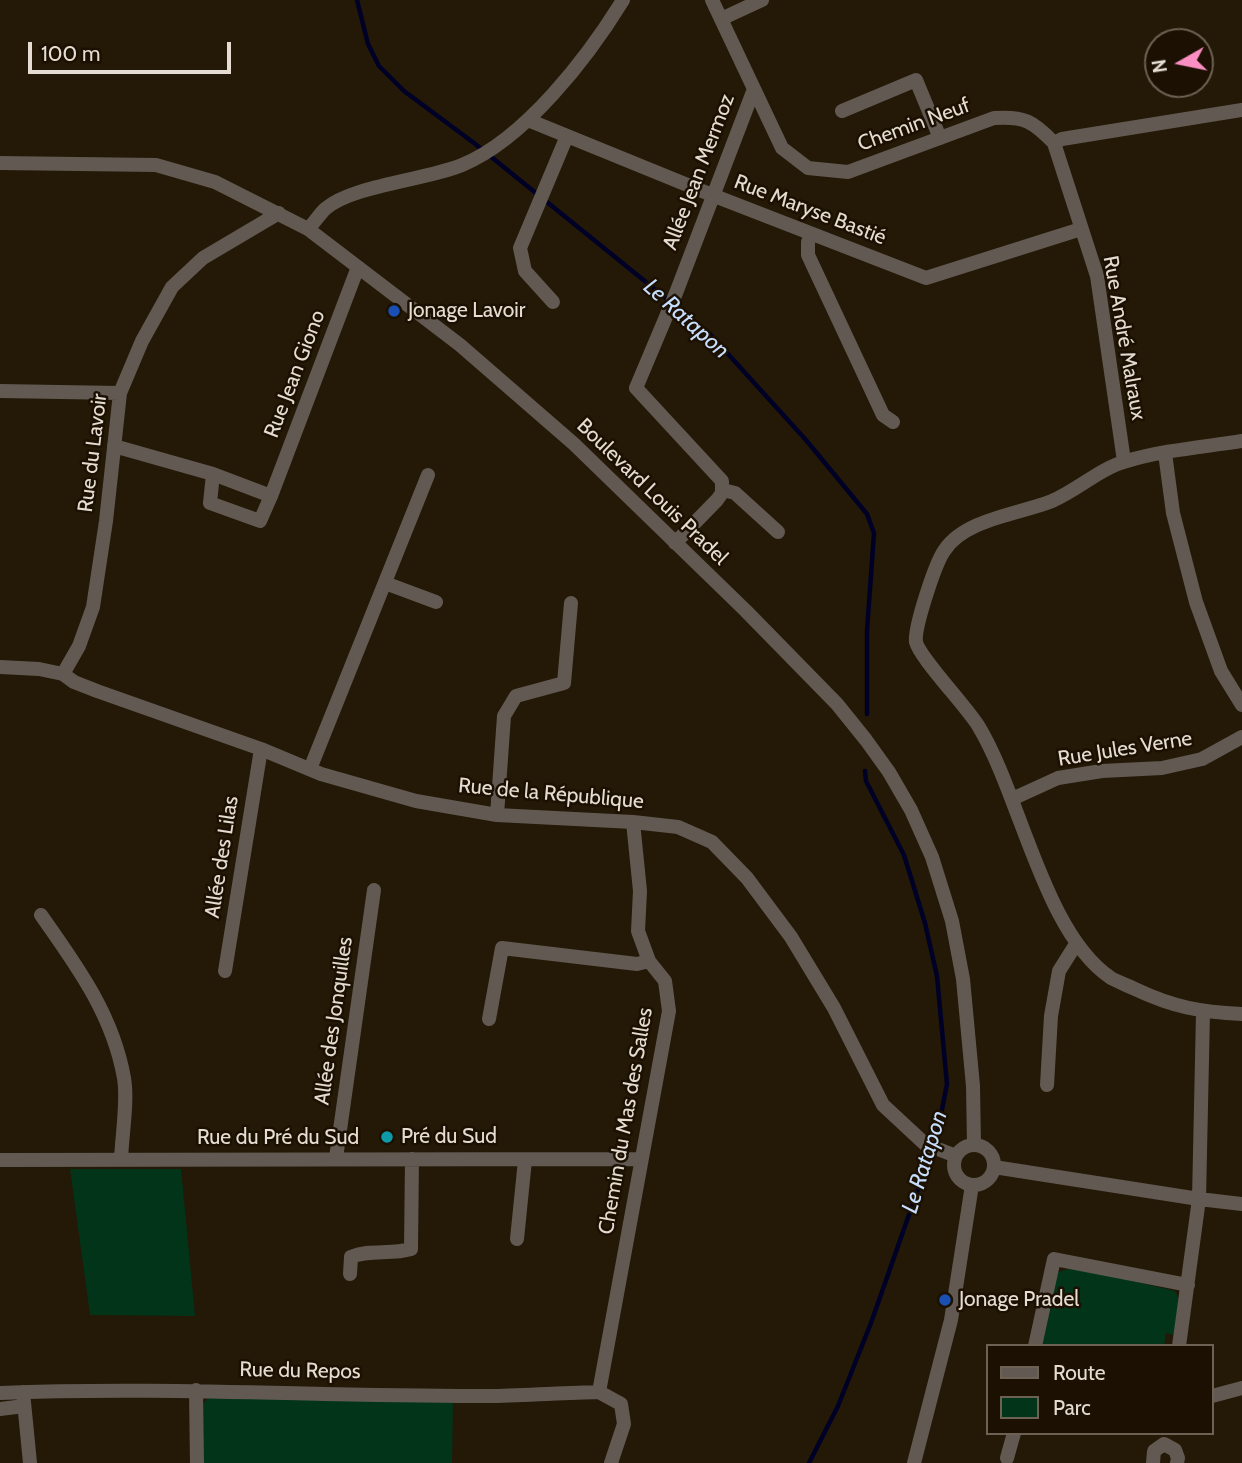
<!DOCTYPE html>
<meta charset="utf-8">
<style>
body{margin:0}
#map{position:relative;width:1242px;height:1463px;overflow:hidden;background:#241906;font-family:Cabin,sans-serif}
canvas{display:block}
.legend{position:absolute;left:986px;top:1344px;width:228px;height:91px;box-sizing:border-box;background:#1b1001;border:2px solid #6c6254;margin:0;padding:9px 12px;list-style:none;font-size:21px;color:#e5ddd1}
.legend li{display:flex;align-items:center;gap:14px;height:35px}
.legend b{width:35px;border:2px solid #6c6254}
.north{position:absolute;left:1144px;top:28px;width:70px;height:70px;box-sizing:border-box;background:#1b1001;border:2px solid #6c6254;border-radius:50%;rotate:261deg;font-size:19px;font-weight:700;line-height:28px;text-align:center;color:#e5ddd1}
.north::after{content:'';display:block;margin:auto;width:24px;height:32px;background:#fb8fc4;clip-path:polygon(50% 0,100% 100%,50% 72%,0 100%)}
.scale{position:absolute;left:28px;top:42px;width:203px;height:32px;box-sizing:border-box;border:4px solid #e5ddd1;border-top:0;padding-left:9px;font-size:21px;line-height:24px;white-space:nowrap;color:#e5ddd1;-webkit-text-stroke:5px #1b1001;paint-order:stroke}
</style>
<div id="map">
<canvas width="1242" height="1463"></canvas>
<ul class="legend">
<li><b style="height:9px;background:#625952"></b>Route</li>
<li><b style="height:19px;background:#023419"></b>Parc</li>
</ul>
<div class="north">N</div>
<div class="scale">100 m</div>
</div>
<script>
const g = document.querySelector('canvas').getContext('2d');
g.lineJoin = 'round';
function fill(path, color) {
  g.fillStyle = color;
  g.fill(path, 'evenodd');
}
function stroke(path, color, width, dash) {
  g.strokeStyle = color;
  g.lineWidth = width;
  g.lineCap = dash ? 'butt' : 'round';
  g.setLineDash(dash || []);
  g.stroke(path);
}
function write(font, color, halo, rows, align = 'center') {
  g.font = font + ' Cabin,sans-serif';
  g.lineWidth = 5;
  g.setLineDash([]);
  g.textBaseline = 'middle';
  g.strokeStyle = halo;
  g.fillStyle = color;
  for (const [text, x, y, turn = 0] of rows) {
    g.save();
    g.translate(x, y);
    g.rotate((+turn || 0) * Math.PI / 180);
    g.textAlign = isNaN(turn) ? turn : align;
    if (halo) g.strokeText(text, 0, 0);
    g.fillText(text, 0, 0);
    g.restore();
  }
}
fill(new Path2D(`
 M70 1169H181L195 1316 90 1315Z
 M1074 1267 1175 1291 1179 1300 1174 1335 1166 1333 1164 1346H1039L1056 1273Z
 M211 1395 453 1400 452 1463H202L201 1406Z`), '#023419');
stroke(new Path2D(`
 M357 0 368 44 379 66 404 91 474 143 709 333 806 440 867 514 874 533 867 631V714
 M809 1463 838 1406 871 1323 937 1135 947 1084 937 976 925 923 904 855 866 781 865 771`), '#000027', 4.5);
stroke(new Path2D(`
 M712 0 782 148 808 168 848 172 994 118C1024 116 1033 121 1054 143L1097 276 1124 461
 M721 19 762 0
 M842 111 916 80 940 138
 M528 120 712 195 926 278 1081 229
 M1054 143 1062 139 1242 110
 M0 163 156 165 215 182 308 229 460 345 574 444 746 611 837 704 866 740 889 772 911 810 932 857 952 921 963 979 973 1086 974 1145
 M308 229C314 223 319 215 325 209 353 185 426 180 462 165 525 139 588 57 623 0
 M811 234 808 242V255L883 415 893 422
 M553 302 525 271 520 248 567 136
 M0 391 120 393
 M1242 441C1204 447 1164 450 1127 461 1100 468 1078 490 1052 501 1020 514 964 519 944 551 935 564 914 628 916 642 919 657 968 708 979 727 1021 797 1044 933 1111 978 1118 982 1127 985 1135 989 1173 1007 1200 1012 1242 1014
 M114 446 213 474 271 496 358 267
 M1165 453 1173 513 1196 602 1221 671 1242 705
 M213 474 210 503 260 521 271 496
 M723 490 735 493 778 532
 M675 543 717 500 722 493V481L636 388 676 293 754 89
 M385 583 436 602
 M0 667 39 669 63 674 74 682 97 691 261 749 321 774 416 801 497 815 633 822 678 827 712 842 747 878 791 937 834 1008 883 1105 925 1144 956 1156
 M63 674 79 646 93 607 106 521 120 393 142 341 172 287 203 258 279 213
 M310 769 428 475
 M1012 799 1058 778 1102 771 1162 768 1202 759 1242 737
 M497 815 504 716 516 696 564 683 571 603
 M41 915C77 966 113 1015 124 1078 128 1101 122 1135 121 1159
 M225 971 261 749
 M489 1019 502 948 637 964 649 961
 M1047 1085 1051 1016 1059 971 1076 944
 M954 1165a20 20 0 1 1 40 0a20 20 0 1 1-40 0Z
 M336 1158 374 890
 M0 1160 640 1159
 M994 1167 1199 1199 1242 1204
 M517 1239 525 1160
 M350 1274 351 1257C369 1249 391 1255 411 1249L412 1159
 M1035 1346 1054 1259 1188 1285
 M1179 1346 1199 1199 1203 1013
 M196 1390 197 1463
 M23 1392 30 1463
 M599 1392 669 1011 665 981 649 961 638 931 640 891 633 822
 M599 1392 621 1404 624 1424 611 1463
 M0 1393C165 1386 329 1397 493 1396 529 1395 564 1393 599 1392
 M1212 1396 1242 1388
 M0 1409 24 1406
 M1007 1458 1014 1433
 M914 1463 951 1320 972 1185
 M1153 1463 1154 1451 1164 1444 1175 1450 1178 1458 1177 1463`), '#625952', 14);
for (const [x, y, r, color] of [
 [394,311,7,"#1a4fb4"],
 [387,1137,7,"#0f9aa8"],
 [945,1300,7,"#1a4fb4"]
]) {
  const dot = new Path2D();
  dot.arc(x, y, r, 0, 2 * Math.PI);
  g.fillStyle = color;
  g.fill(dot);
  stroke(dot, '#1b1001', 2.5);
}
write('21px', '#e5ddd1', '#1b1001', [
 ["Chemin Neuf",914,125,-20],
 ["Allée Jean Mermoz",699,172,-69],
 ["Rue Maryse Bastié",810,210,21],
 ["Rue André Malraux",1124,338,80],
 ["Rue Jean Giono",295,374,-69],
 ["Rue du Lavoir",93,453,-83],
 ["Boulevard Louis Pradel",652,492,44],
 ["Rue Jules Verne",1125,749,-9],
 ["Rue de la République",551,794,5],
 ["Allée des Lilas",222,857,-81],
 ["Allée des Jonquilles",334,1021,-82],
 ["Chemin du Mas des Salles",626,1121,-80],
 ["Rue du Pré du Sud",278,1138],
 ["Rue du Repos",300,1371,1]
]);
write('21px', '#e5ddd1', '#1b1001', [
 ["Jonage Lavoir",408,311],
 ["Pré du Sud",401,1137],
 ["Jonage Pradel",959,1300]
], 'left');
write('italic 23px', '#c7ddfc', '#1b1001', [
 ["Le Ratapon",686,319,42],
 ["Le Ratapon",925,1162,-73]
]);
</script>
